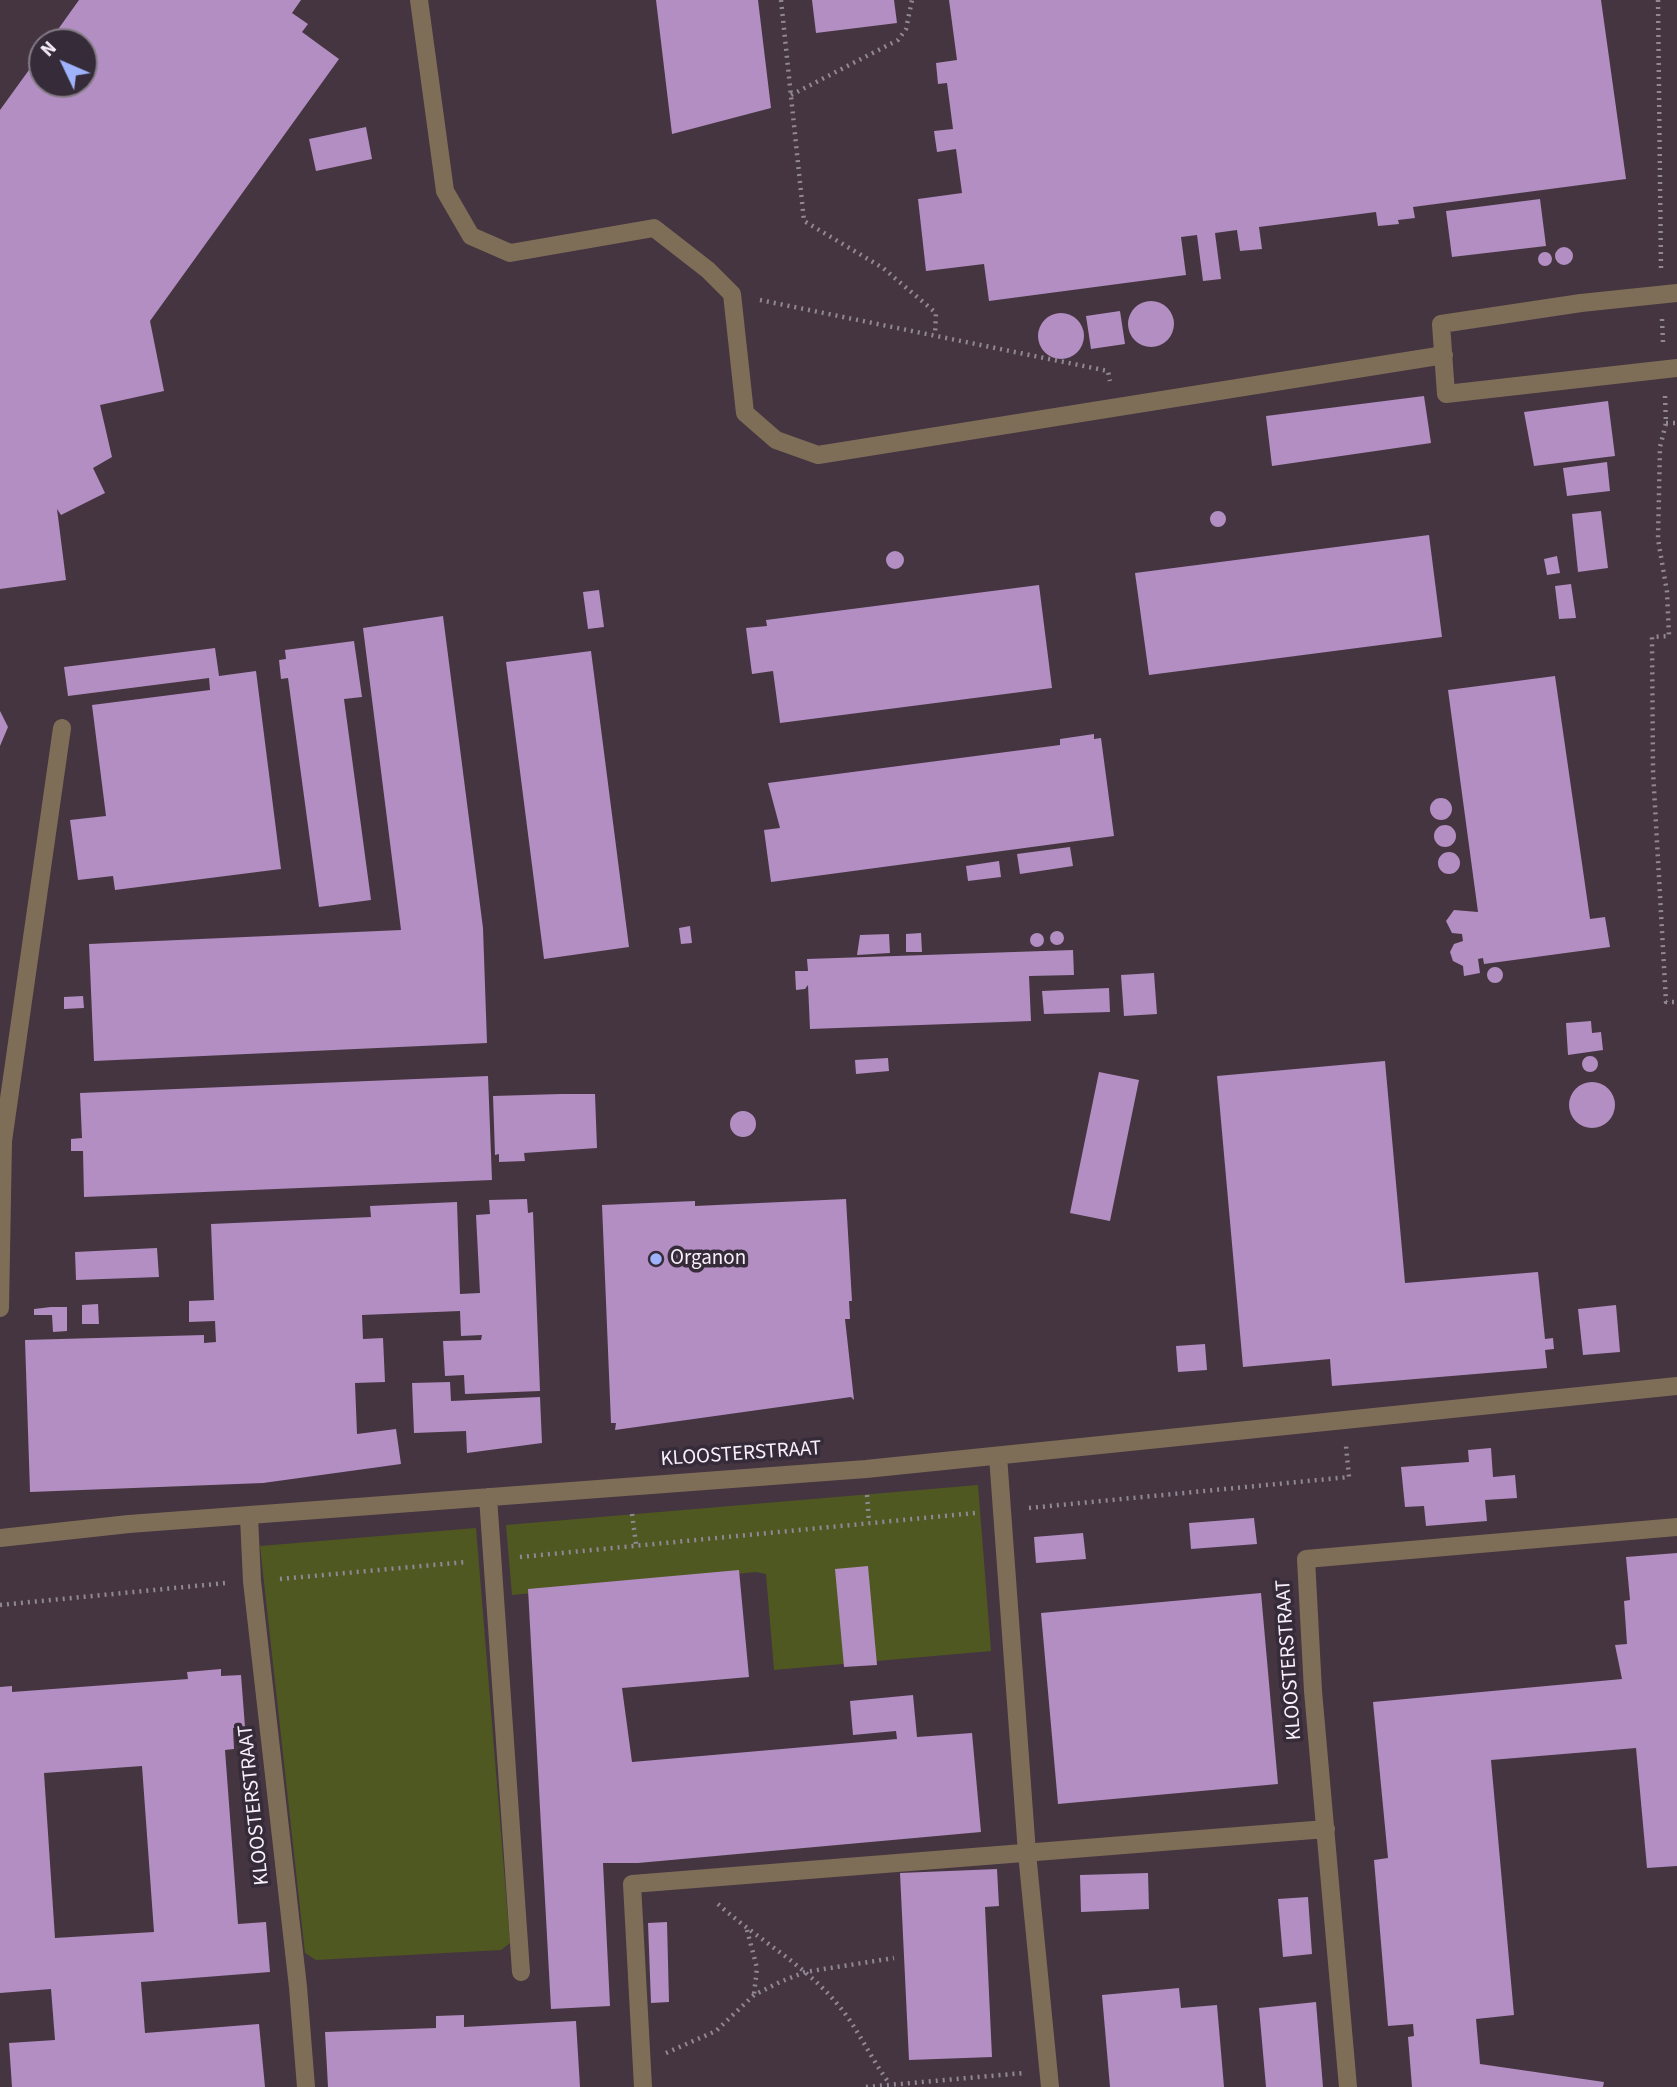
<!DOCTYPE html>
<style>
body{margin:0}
#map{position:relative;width:1677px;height:2087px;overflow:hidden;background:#352b39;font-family:"Source Sans 3",sans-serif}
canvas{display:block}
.north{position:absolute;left:28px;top:28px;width:70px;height:70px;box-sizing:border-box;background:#352b39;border:2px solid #837a86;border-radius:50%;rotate:314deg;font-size:19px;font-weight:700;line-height:28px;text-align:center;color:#f7f0fa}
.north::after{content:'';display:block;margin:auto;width:24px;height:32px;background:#9fb3fd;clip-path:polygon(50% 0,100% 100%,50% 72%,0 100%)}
</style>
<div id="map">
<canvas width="1677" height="2087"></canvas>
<div class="north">N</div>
</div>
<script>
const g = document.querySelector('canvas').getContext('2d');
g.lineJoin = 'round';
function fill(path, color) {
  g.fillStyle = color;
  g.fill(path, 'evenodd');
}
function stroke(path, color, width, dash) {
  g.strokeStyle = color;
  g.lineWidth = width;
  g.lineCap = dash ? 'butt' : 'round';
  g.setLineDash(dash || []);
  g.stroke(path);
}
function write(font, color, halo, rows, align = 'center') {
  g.font = font + ' "Source Sans 3",sans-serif';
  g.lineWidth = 7;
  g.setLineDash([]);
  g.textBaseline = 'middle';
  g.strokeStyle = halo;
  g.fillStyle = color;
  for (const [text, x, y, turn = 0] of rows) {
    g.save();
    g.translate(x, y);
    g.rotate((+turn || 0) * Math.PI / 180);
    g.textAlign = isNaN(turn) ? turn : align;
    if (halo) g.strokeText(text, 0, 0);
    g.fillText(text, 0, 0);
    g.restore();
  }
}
fill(new Path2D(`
 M0 0H1677V2087H0ZM42 42H84V84H42Z`), '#453540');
fill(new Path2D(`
 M978 1485 991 1651 774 1670 766 1574 756 1572 512 1595 506 1525Z
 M476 1528 510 1943 501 1950 316 1960 305 1953 260 1546Z`), '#4f5821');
fill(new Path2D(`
 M79 0H301L292 13 308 24 302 32 339 59 150 321 164 391 100 405 112 457 93 468 105 493 61 515 57 509 66 580 0 589V110L42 52V84H84V42H49Z
 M656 0H758L771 108 672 134Z
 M812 0H894L897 23 816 33Z
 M949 0H1601L1626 179 1413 207 1415 218 1398 220 1399 224 1378 226 1376 212 1259 227 1262 249 1240 251 1237 230 1215 233 1221 279 1203 281 1197 235 1181 237 1186 275 989 301 984 264 926 271 918 199 962 193 956 149 937 152 934 131 953 129 947 83 938 84 936 63 957 60Z
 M366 127 372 159 316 171 309 139Z
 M1540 199 1546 246 1452 257 1446 211Z
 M1555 256a9 9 0 1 1 18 0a9 9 0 1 1-18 0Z
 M1538 259a7 7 0 1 1 14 0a7 7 0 1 1-14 0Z
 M1128 324a23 23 0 1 1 46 0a23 23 0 1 1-46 0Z
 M1120 311 1125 344 1091 349 1086 316Z
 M1038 336a23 23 0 1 1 46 0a23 23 0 1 1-46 0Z
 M1424 396 1431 443 1272 466 1266 416Z
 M1608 401 1615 456 1534 466 1524 412Z
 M1607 462 1610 491 1567 496 1563 468Z
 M1601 511 1608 568 1578 572 1572 514Z
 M1210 519a8 8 0 1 1 16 0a8 8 0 1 1-16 0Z
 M1429 535 1442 637 1149 675 1135 573Z
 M886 560a9 9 0 1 1 18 0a9 9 0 1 1-18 0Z
 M1557 556 1560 573 1547 575 1544 559Z
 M1571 584 1576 618 1559 619 1555 586Z
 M1039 585 1052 688 780 723 773 671 752 674 746 628 767 626 766 620Z
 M599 590 604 627 588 629 583 592Z
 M443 616 483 928 487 1043 94 1061 89 944 401 930 363 628Z
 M354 641 362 697 344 699 371 900 319 907 288 678 281 679 279 660 286 659 285 650Z
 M215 648 219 676 256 671 281 869 115 890 113 876 78 880 70 820 106 816 92 705 210 690 209 678 68 696 64 667Z
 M591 651 629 947 544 959 506 662Z
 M1555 676 1590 919 1605 917 1610 947 1484 964 1483 958 1478 959 1480 973 1464 976 1463 966 1453 961 1450 952 1454 944 1463 941 1462 934 1452 933 1446 921 1454 910 1478 912 1448 690Z
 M0 711 8 727 0 746Z
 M1094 734V739L1101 738 1114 836 771 882 764 830 780 828 768 783 1060 745V739Z
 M1430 809a11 11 0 1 1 22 0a11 11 0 1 1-22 0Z
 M1434 836a11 11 0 1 1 22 0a11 11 0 1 1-22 0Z
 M1070 847 1073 866 1020 874 1017 854Z
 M1438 863a11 11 0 1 1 22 0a11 11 0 1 1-22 0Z
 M999 861 1001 877 968 881 966 866Z
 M690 926 692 943 681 944 679 928Z
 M1050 938a7 7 0 1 1 14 0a7 7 0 1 1-14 0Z
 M1030 940a7 7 0 1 1 14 0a7 7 0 1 1-14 0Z
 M921 933 922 952H906V934Z
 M889 934 890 953 857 955 860 935Z
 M1073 950 1074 975 1029 976 1031 1021 810 1029 808 985 805 989 796 990 795 971H808L807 959Z
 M1487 975a8 8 0 1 1 16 0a8 8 0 1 1-16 0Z
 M1154 973 1157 1014 1124 1016 1121 975Z
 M1109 988 1110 1012 1044 1014 1042 991Z
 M83 996 84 1008 64 1009V997Z
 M1591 1021 1592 1033 1601 1032 1603 1050 1568 1055 1566 1023Z
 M1582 1064a8 8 0 1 1 16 0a8 8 0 1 1-16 0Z
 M888 1058 889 1071 856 1074 855 1060Z
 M1385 1061 1405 1283 1538 1272 1545 1339 1553 1338 1554 1349 1545 1350 1547 1368 1332 1386 1330 1359 1243 1367 1217 1076Z
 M1099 1072 1139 1080 1110 1221 1070 1213Z
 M488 1076 492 1180 84 1197 83 1151H71V1139L82 1138 80 1093Z
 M1569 1105a23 23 0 1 1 46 0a23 23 0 1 1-46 0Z
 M561 1094H595L597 1148 524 1153 525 1161 499 1162V1154L495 1155 493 1096Z
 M730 1124a13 13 0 1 1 26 0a13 13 0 1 1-26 0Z
 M527 1199 528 1213 533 1212 540 1391 465 1394 464 1375 445 1376 443 1341 481 1340 482 1335 461 1336 460 1311 362 1315 363 1339 383 1338 385 1382 355 1383 357 1434 396 1429 401 1464 263 1483 30 1492 25 1340 204 1335V1343L216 1342 215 1321 189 1322V1301L214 1300 211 1224 371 1217 370 1206 457 1202 460 1294 480 1293 476 1215 490 1214 489 1200Z
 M846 1199 852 1301H849L850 1319H845L854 1400 851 1397 615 1430 616 1423H611L602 1205 695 1201V1206Z
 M157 1248 159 1277 76 1280 75 1252Z
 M98 1304 99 1324H82V1305Z
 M1616 1305 1620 1352 1583 1355 1578 1309Z
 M51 1307H67V1331L53 1332 52 1315H34V1309Z
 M1205 1344 1207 1370 1178 1372 1176 1346Z
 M450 1382 451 1401 540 1397 542 1443 467 1453 466 1431 414 1433 412 1383Z
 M1491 1448 1493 1477 1515 1475 1517 1498 1485 1500 1487 1521 1426 1526 1424 1506 1405 1507 1401 1467 1469 1462 1468 1450Z
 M1254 1518 1257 1544 1191 1549 1189 1523Z
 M1083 1533 1086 1559 1036 1563 1034 1537Z
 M1677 1553V1866L1647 1868 1636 1748 1491 1760 1514 2015 1476 2019 1480 2064 1604 2082 1603 2087H1412L1408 2037 1414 2036 1413 2024 1388 2026 1374 1860 1388 1858 1373 1702 1622 1679 1615 1645 1627 1644 1624 1601 1630 1600 1626 1557Z
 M868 1566 877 1665 844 1667 835 1569Z
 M739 1570 749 1677 622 1688 632 1762 897 1739 896 1731 853 1735 850 1701 913 1695 917 1737 972 1733 981 1832 638 1863H603L610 2006 551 2009 528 1589Z
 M1261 1593 1278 1784 1058 1804 1041 1613Z
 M221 1669V1676L241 1675 245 1727 233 1728 234 1749 225 1750 238 1924 266 1922 270 1972 141 1982 145 2033 259 2024 265 2087H12L9 2043 55 2040 51 1989 0 1993V1687L12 1686V1692L188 1679 187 1672ZM142 1766 154 1932 55 1938 44 1773Z
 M997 1869 999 1906 985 1907 992 2057 909 2060 900 1873Z
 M1148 1873 1149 1909 1081 1912 1080 1875Z
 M1308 1897 1312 1954 1283 1957 1278 1899Z
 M667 1922 669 2002 651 2003 648 1923Z
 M1179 1988 1181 2008 1217 2005 1224 2087H1110L1102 1995Z
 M1316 2002 1323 2087H1266L1259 2008Z
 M464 2015V2027L576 2021 580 2087H328L325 2032 436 2028V2016Z`), '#b28ec2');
stroke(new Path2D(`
 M781 0 804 221 883 268 936 313 935 335
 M1658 0 1661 269
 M791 95 898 40 906 29 912 0
 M760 300 1108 371 1110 381
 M1662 319 1663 342
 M1665 396 1666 423 1660 447 1658 539 1667 592 1669 636 1652 637 1653 771 1666 1002H1677
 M1666 423H1677
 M867 1495 869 1523
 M1029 1508 1349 1477 1346 1446
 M632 1514 636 1544
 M520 1557 975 1513
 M280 1579 466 1562
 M0 1605 226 1583
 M718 1904C760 1942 812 1968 846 2015 862 2037 873 2062 890 2084
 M747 1930 757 1968 754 1994
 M666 2053 716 2031 754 1995 780 1982 805 1972 894 1958
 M866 2087 1024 2073`), '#908894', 4.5, [2, 5]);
stroke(new Path2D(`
 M419 0 445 191 471 236 510 253 654 228 708 270 732 294 745 413 776 440 818 455 1444 355
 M1677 293 1581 303 1441 324 1446 394 1677 368
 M0 1308 3 1141 62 728
 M998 1456 1027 1853 1050 2087
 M488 1497 521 1972
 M249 1517 252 1581 298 1987 306 2087
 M0 1538 129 1524 866 1469 1677 1386
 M643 2087 632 1884 1326 1829
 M1348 2087 1313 1691 1306 1559 1677 1527`), '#7e6e58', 18);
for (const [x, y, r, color] of [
 [656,1259,7,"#9fb3fd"]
]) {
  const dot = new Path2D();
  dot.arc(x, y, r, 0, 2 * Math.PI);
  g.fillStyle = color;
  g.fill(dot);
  stroke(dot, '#352b39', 2.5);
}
write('21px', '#f7f0fa', '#352b39', [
 ["Organon",670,1259]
], 'left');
write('21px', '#f7f0fa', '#352b39', [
 ["KLOOSTERSTRAAT",741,1455,-4],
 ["KLOOSTERSTRAAT",1290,1660,-94],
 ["KLOOSTERSTRAAT",255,1805,-96]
]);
</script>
